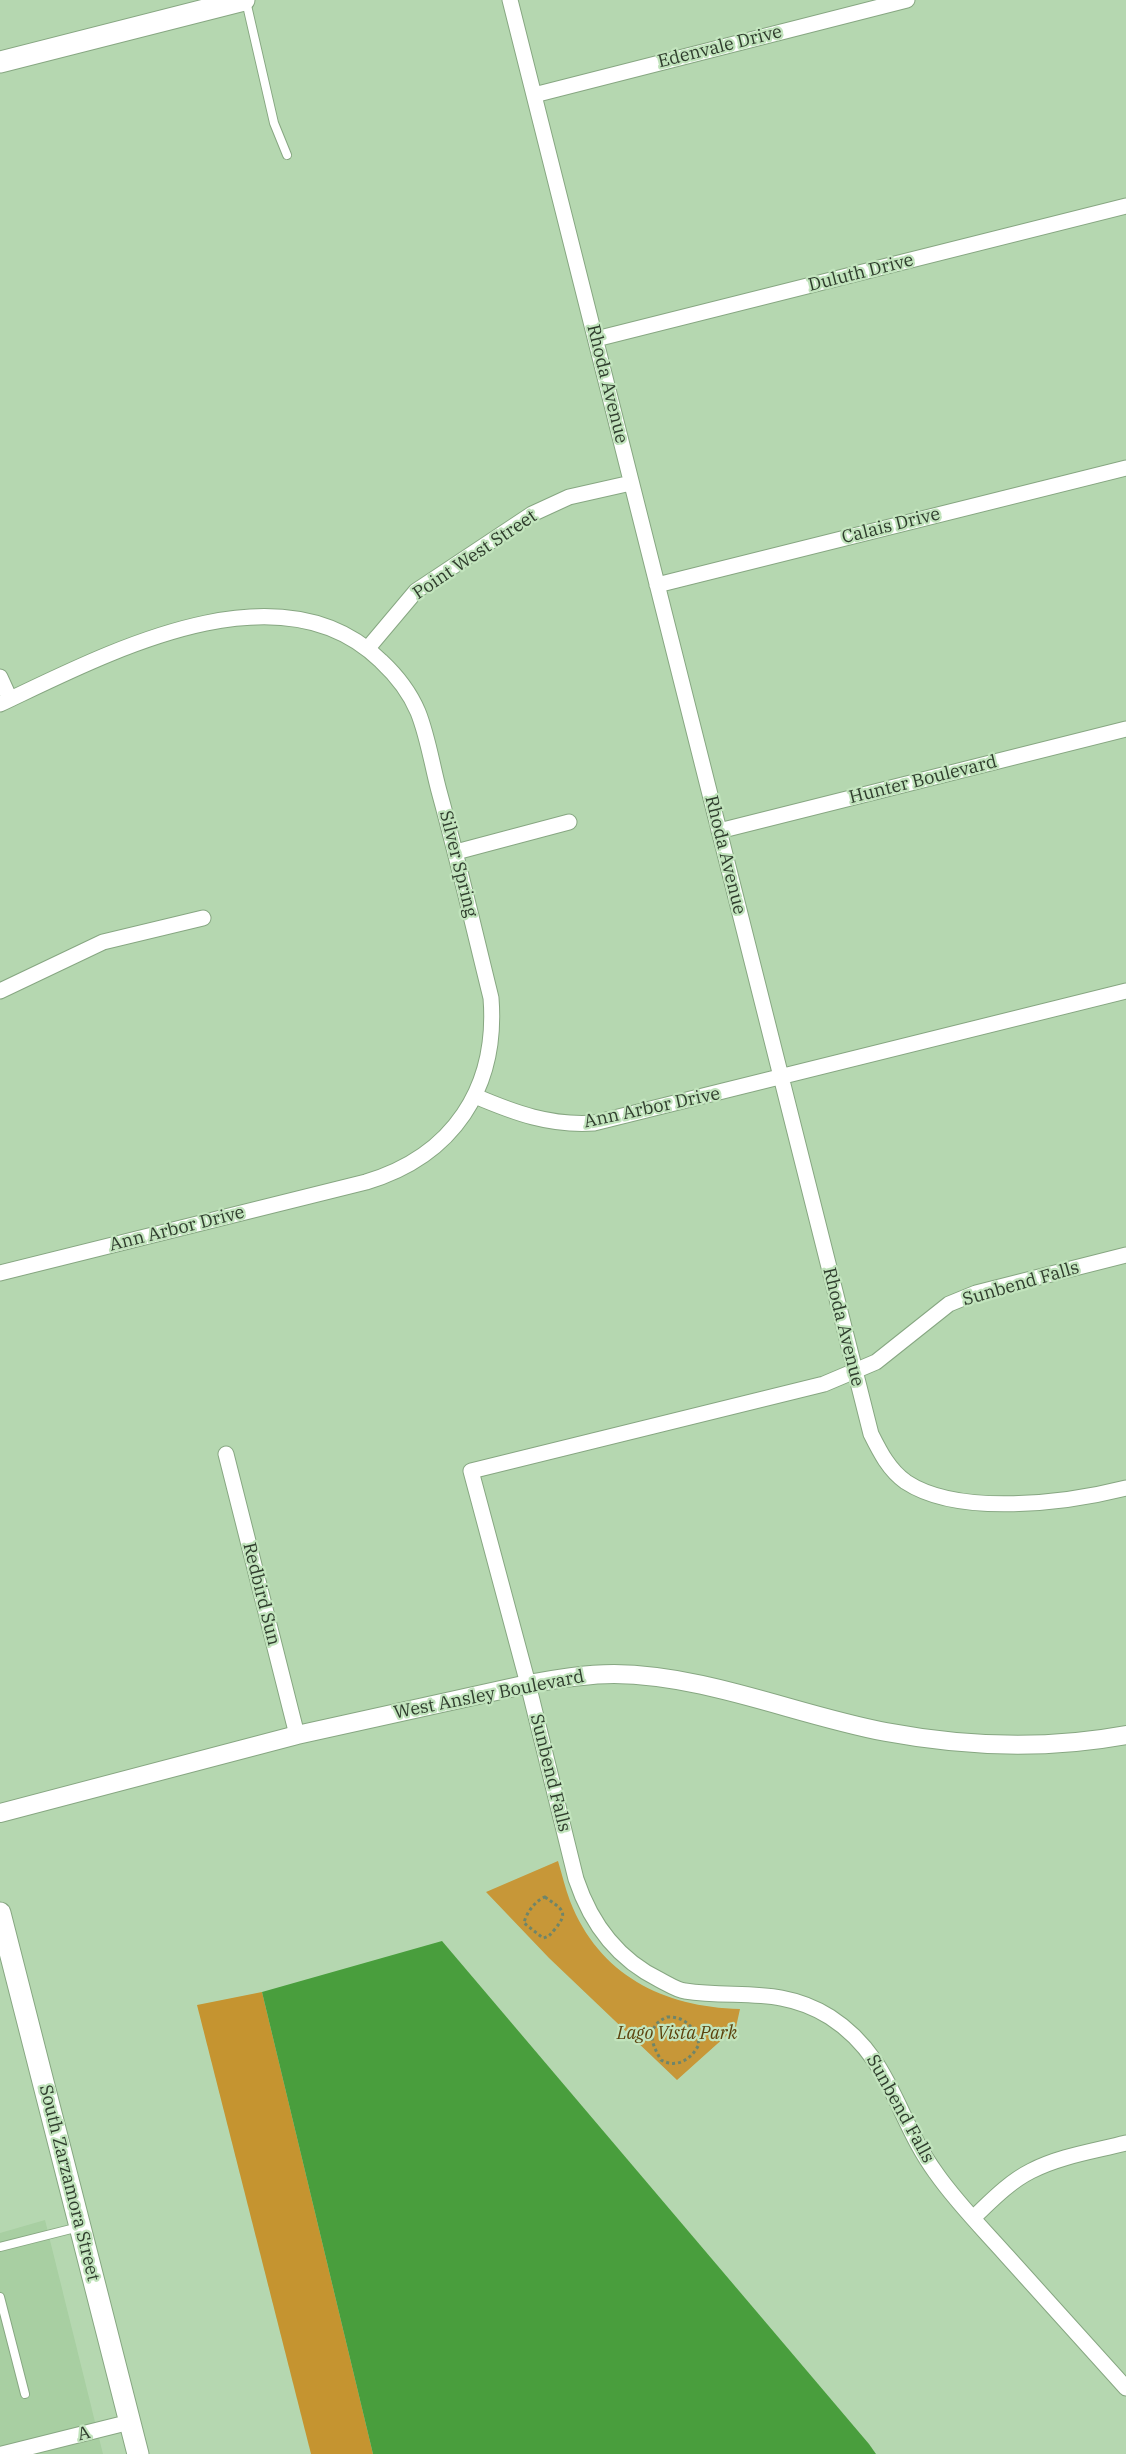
<!DOCTYPE html>
<style>
body{margin:0}
canvas{display:block;background:#b5d7b0}
</style>
<canvas width="1126" height="2454"></canvas>
<script>
const g = document.querySelector('canvas').getContext('2d');
g.lineJoin = 'round';
function fill(path, color) {
  g.fillStyle = color;
  g.fill(path, 'evenodd');
}
function stroke(path, color, width, dash) {
  g.strokeStyle = color;
  g.lineWidth = width;
  g.lineCap = dash ? 'butt' : 'round';
  g.setLineDash(dash || []);
  g.stroke(path);
}
function write(font, color, halo, rows, align = 'center') {
  g.font = font + ' "IBM Plex Serif",serif';
  g.lineWidth = 4.5;
  g.setLineDash([]);
  g.textBaseline = 'middle';
  g.strokeStyle = halo;
  g.fillStyle = color;
  for (const [text, x, y, turn = 0] of rows) {
    g.save();
    g.translate(x, y);
    g.rotate((+turn || 0) * Math.PI / 180);
    g.textAlign = isNaN(turn) ? turn : align;
    if (halo) g.strokeText(text, 0, 0);
    g.fillText(text, 0, 0);
    g.restore();
  }
}
fill(new Path2D(`
 M45 2220 103 2454H0V2233Z`), '#a8cfa2');
fill(new Path2D(`
 M558 1861C562 1874 565 1888 570 1901 599 1975 663 2007 740 2009L736 2027 677 2080 549 1958 486 1892Z`), '#c79738');
fill(new Path2D(`
 M262 1992 373 2454H311L197 2005Z`), '#c59430');
fill(new Path2D(`
 M442 1941 869 2444 876 2454H373L262 1992Z`), '#499e3d');
const service = new Path2D(`
 M246 1 274 123 287 155
 M0 2247 79 2227
 M0 2297 25 2394`);
const minor = new Path2D(`
 M510 0 871 1434C880 1452 889 1470 906 1482 959 1517 1067 1503 1126 1488
 M534 95 907 0
 M596 339 1126 206
 M657 585 1126 468
 M368 648 416 591 532 514 569 497 631 483
 M0 677 10 699
 M0 704C106 654 279 561 381 661 396 675 410 693 418 712 428 737 432 765 439 791 458 860 474 929 491 998 498 1088 453 1156 366 1182L0 1273
 M719 831 1126 729
 M456 852 569 822
 M0 991 103 942 203 918
 M475 1096C515 1113 550 1126 594 1123L1126 991
 M1126 1255 976 1293 949 1304 876 1362 824 1384 471 1471 528 1684 576 1879C591 1924 617 1959 660 1980 668 1984 677 1990 685 1991 738 1999 781 1986 830 2017 892 2057 896 2119 936 2173 957 2203 983 2229 1007 2256 1047 2300 1086 2344 1126 2388
 M226 1454 297 1735
 M973 2218C991 2201 1009 2182 1031 2171 1060 2156 1095 2151 1126 2143
 M2 2454 130 2422`);
const tertiary = new Path2D(`
 M0 1813 297 1735 528 1684C556 1679 585 1674 614 1674 707 1675 796 1715 886 1732 966 1747 1045 1750 1126 1735`);
const secondary = new Path2D(`
 M0 62 244 0
 M0 1913 138 2454`);
stroke(service, '#87a782', 10);
stroke(minor, '#87a782', 17);
stroke(tertiary, '#87a782', 20);
stroke(secondary, '#87a782', 23);
stroke(new Path2D(`
 M545 1897C561 1909 570 1911 555 1929 551 1934 549 1937 543 1938L524 1923C526 1913 536 1900 545 1897Z
 M667 2017C685 2016 695 2028 699 2044 692 2059 677 2069 661 2060 651 2043 645 2027 667 2017Z`), '#6e856a', 3, [3, 3]);
stroke(service, '#fff', 8);
stroke(minor, '#fff', 15);
stroke(tertiary, '#fff', 18);
stroke(secondary, '#fff', 21);
write('18px', '#2f3d2d', '#c2e4bd', [
 ["Edenvale Drive",720,47,-14],
 ["Duluth Drive",861,273,-14],
 ["Rhoda Avenue",607,384,76],
 ["Calais Drive",891,526,-14],
 ["Point West Street",475,555,-34],
 ["Hunter Boulevard",923,780,-14],
 ["Rhoda Avenue",725,855,76],
 ["Silver Spring",458,864,76],
 ["Ann Arbor Drive",652,1108,-12],
 ["Ann Arbor Drive",177,1229,-14],
 ["Sunbend Falls",1021,1284,-16],
 ["Rhoda Avenue",843,1327,76],
 ["Redbird Sun",261,1594,76],
 ["West Ansley Boulevard",489,1695,-11],
 ["Sunbend Falls",550,1773,76],
 ["Sunbend Falls",900,2109,61],
 ["South Zarzamora Street",69,2183,76],
 ["A",84,2434,-14]
]);
write('italic 18px', '#5c430e', '#c2e4bd', [
 ["Lago Vista Park",677,2034]
]);
</script>
